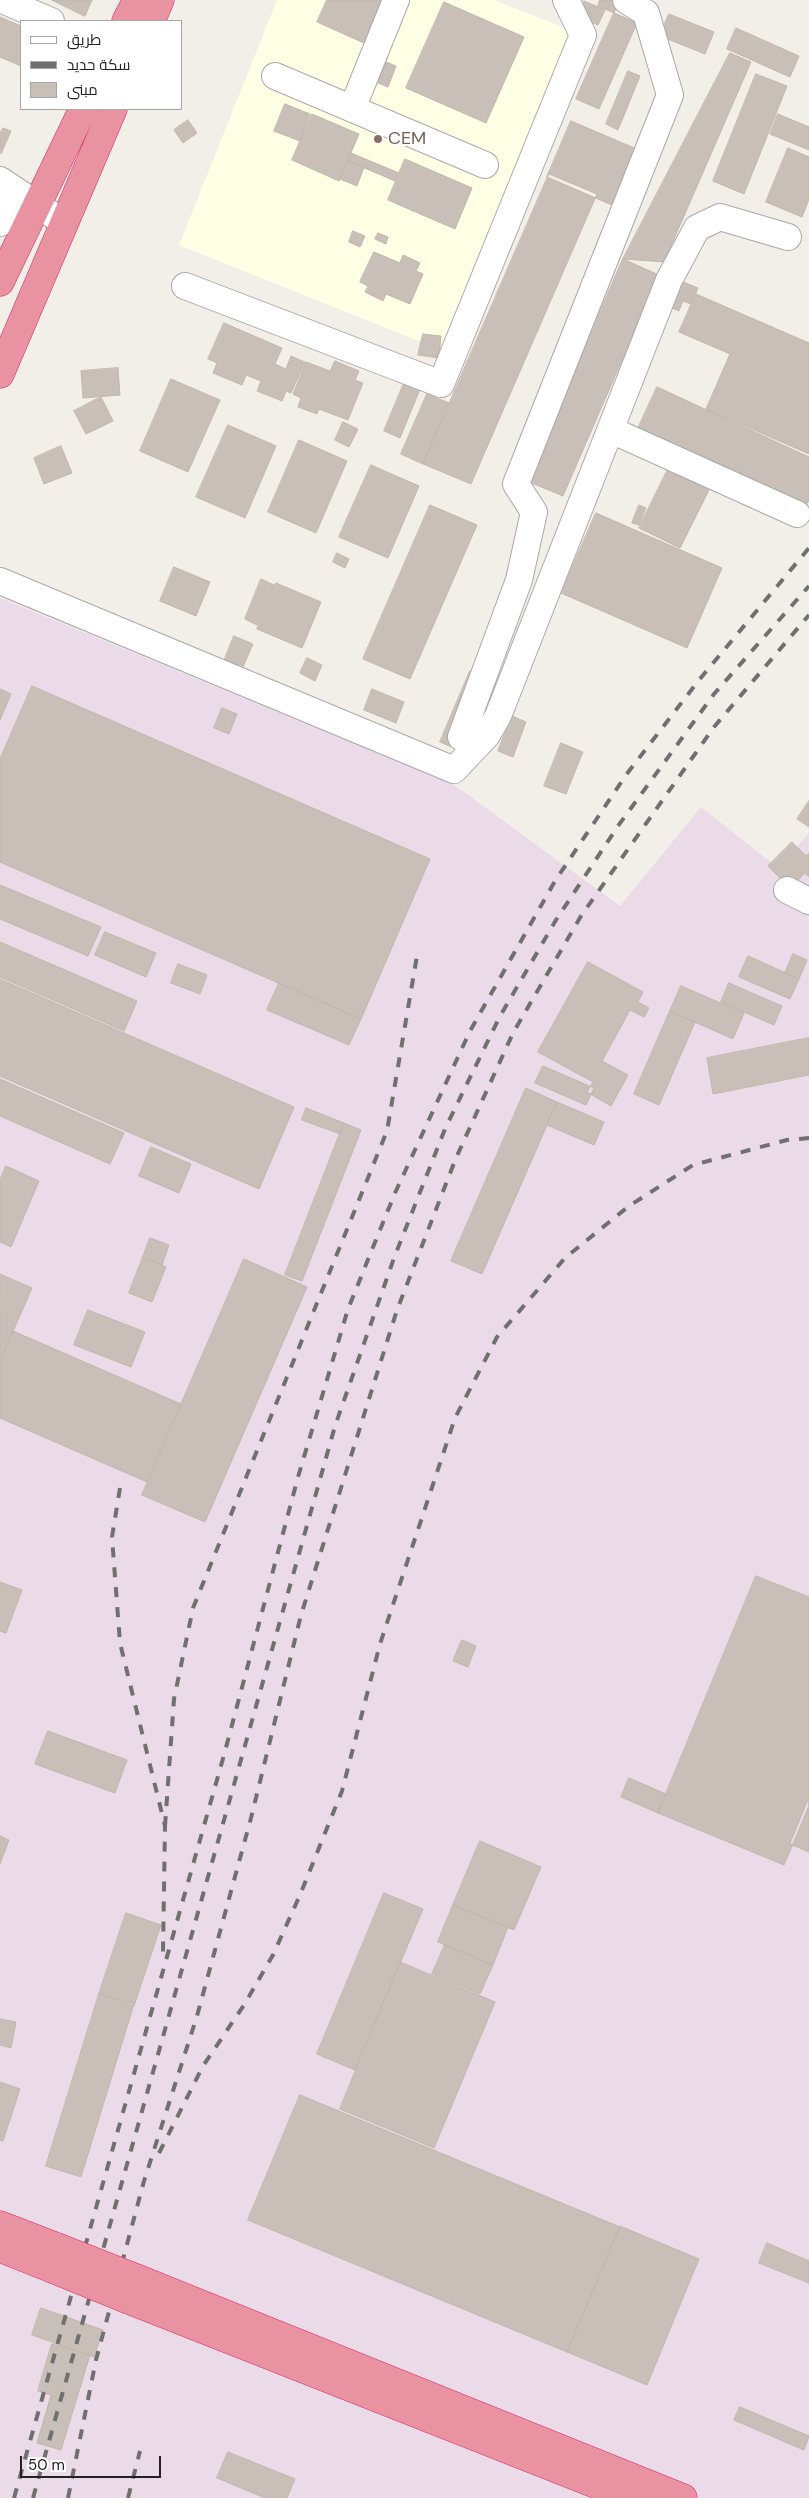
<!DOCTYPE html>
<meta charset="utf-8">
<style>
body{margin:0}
#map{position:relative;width:809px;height:2498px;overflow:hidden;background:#f2efe9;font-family:"DM Sans",Cairo,sans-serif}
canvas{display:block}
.legend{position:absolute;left:20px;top:20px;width:162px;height:90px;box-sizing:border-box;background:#fff;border:1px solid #a7a7a7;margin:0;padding:6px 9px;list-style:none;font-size:15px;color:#222}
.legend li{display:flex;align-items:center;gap:10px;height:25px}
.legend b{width:25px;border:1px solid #a7a7a7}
.scale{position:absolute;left:20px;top:2456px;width:141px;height:22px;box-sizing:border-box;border:2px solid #222;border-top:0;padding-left:6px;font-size:15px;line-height:18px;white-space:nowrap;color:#222;-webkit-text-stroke:4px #fff;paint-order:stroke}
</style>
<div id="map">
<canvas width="809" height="2498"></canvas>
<ul class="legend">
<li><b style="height:6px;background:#fff"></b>طريق</li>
<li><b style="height:6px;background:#707070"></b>سكة حديد</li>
<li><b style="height:14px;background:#c7bfb8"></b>مبنى</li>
</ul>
<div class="scale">50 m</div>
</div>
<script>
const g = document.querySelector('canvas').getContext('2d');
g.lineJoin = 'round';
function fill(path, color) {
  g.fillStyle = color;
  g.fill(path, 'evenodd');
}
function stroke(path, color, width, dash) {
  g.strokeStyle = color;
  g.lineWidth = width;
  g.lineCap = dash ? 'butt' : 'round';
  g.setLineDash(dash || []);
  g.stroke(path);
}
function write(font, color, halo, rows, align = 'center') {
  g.font = font + ' "DM Sans",sans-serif';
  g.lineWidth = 4;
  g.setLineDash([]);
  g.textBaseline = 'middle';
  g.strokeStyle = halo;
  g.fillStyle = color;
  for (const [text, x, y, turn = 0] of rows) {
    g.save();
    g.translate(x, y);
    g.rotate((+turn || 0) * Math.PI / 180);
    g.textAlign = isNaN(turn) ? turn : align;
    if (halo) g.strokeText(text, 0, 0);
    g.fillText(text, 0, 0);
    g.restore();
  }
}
fill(new Path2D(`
 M0 598 453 784 620 906 701 807 778 868 809 833V2498H0Z`), '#ebdbe8');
fill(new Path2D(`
 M277 0H494L578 33 449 353 179 245Z`), '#ffffe5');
const building = new Path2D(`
 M52 0H92L85 16Z
 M327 0H383L364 43 317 22Z
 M600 0H617L619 1 614 13 598 6Z
 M584 1 605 10 598 25 578 16Z
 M444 2 524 37 486 123 406 88Z
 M614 13 637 23 599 109 576 99Z
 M669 14 714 32 705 54 660 36Z
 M0 17 21 26V66L0 57Z
 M736 28 799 56 790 77 727 49Z
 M730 53 751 62 664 262 623 259Z
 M376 58 396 66 388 87 368 79Z
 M628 71 640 76 618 130 606 124Z
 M756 74 787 86 744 194 713 181Z
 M285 104 310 114 300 141 274 131Z
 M312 114 359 134 339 181 292 160Z
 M778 114 809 127V150L770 134Z
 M188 120 197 133 183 143 174 130Z
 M571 121 646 153 621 209 547 177Z
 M3 128 11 131 1 154 0 134Z
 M788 148 809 157V199L802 217 766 202Z
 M351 153 399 173 395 181 348 161Z
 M405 159 472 188 455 229 388 200Z
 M348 161 364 167 357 186 340 179Z
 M549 174 597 194 471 484 423 464Z
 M353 231 365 236 360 247 349 242Z
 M378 233 388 237 386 244 375 239Z
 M374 252 400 263 403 255 420 263 416 271 423 274 410 304 386 294 383 301 365 292 368 286 360 282Z
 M623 259 659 275 563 496 527 481Z
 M676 279 698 288 691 304 683 301 679 311 665 305Z
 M696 294 809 343V454L706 409 730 354 679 332Z
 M224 323 282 348 275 364 286 369 291 356 305 362 291 393 286 391 282 401 257 391 261 381 246 375 242 385 213 373 217 363 208 359Z
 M423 334 441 336 439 358 418 355Z
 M335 361 359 371 355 380 363 383 348 420 319 409 317 414 298 407 301 398 293 394 306 362 330 371Z
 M118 368 120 395 83 398 81 371Z
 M171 379 220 400 188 472 140 451Z
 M404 383 420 389 400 438 384 431Z
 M657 387 809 457V501L802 509 635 435Z
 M427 394 449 403 423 464 401 454Z
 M101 397 113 421 86 434 74 411Z
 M343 422 358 429 349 447 335 440Z
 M228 425 276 446 245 518 196 497Z
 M299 440 347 461 316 533 268 512Z
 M61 446 72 473 44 484 34 458Z
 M671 463 712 484 680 548 639 528Z
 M371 465 419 486 388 558 339 537Z
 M430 505 477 525 410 679 363 659Z
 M639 505 646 508 639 525 632 523Z
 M596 513 722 568 687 648 561 593Z
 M337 553 349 559 345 568 333 562Z
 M174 567 210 582 196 616 160 601Z
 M261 579 274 585 257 625 245 619Z
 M276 583 321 602 302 648 257 629Z
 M234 636 253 644 242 669 224 661Z
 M307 658 322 665 315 681 300 673Z
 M470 671 489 679 459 750 440 742Z
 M32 686 430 859 361 1019 0 862V759Z
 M0 689 11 694 0 720Z
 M372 689 404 702 396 723 364 710Z
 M222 708 237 714 229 734 214 728Z
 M512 716 526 722 513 757 498 751Z
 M561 743 583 752 566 794 544 786Z
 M809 801V827L797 819Z
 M792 842 806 856 809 853V877L805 873 790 888 768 866Z
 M0 885 101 927 88 956 0 919Z
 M105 932 156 953 146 977 95 955Z
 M0 942 137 1001 124 1031 0 977Z
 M793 954 807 960 799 979 785 973Z
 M748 956 799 979 790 999 739 977Z
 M588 962 643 992 638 1002 649 1008 644 1017 630 1010 602 1061 628 1075 611 1106 587 1092 593 1082 538 1052Z
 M178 964 207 975 200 994 171 983Z
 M0 979 294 1107 259 1189 0 1076Z
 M279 983 361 1019 349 1045 267 1010Z
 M729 983 782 1006 774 1025 721 1002Z
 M681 986 744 1013 733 1039 670 1011Z
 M670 1011 695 1022 659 1105 634 1094Z
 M809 1038V1075L713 1094 707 1058Z
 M543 1066 594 1088 586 1105 535 1083Z
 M0 1079 124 1133 110 1164 0 1116Z
 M526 1088 557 1102 482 1274 451 1261Z
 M557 1102 604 1122 594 1145 547 1125Z
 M306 1108 344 1123 340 1134 302 1120Z
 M344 1123 361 1130 302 1281 285 1275Z
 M151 1147 191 1164 179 1193 139 1176Z
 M6 1166 39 1181 11 1247 0 1242V1180Z
 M150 1238 169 1245 162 1265 143 1257Z
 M143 1257 166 1267 152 1302 129 1293Z
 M244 1259 307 1287 205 1522 142 1495Z
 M0 1274 32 1288 0 1361Z
 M88 1310 145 1332 131 1367 74 1345Z
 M13 1331 181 1404 147 1482 0 1418V1361Z
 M756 1576 809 1597V1806L784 1865 658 1813Z
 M0 1582 22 1590 6 1633 0 1631Z
 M462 1640 476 1646 468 1667 453 1661Z
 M48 1731 127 1760 115 1793 35 1764Z
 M629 1778 666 1794 658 1813 621 1797Z
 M809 1797V1852L790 1844Z
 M0 1836 9 1840 0 1864Z
 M480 1841 541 1867 514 1930 453 1905Z
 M384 1893 423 1909 355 2070 317 2054Z
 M453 1905 508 1927 493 1965 438 1942Z
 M126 1913 161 1925 134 2006 99 1994Z
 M445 1945 493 1965 480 1994 432 1974Z
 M400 1962 495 2002 434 2148 340 2109Z
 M99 1994 134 2004 81 2177 46 2166Z
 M0 2019 16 2022 11 2048 0 2045Z
 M0 2082 20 2089 3 2141 0 2140Z
 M300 2095 620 2227 567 2352 248 2220Z
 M620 2226 699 2259 647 2385 567 2352Z
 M767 2243 809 2261V2283L759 2263Z
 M41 2308 103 2330 94 2357 32 2335Z
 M52 2344 90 2355 61 2450 37 2443 51 2395 38 2391Z
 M740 2407 809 2436 804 2450 734 2420Z
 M228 2452 295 2479 287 2498H265L217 2478Z`);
fill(building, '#c7bfb8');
stroke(building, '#c4b6ab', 1);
const minor = new Path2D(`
 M2 0 51 21
 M275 76 485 165
 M352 109 396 0
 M0 180 63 222
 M0 223 15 190
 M185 286 441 384 583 35 566 0
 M611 430 797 514
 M0 581 454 770 487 735 498 716 669 280 697 228 720 217 788 237
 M461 737 519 580 534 512 516 484 670 95 646 13 626 0
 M787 890 809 901`);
const highway = new Path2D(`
 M126 21 137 0
 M151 21 160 0
 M0 282 83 109
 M0 374 113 109
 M0 2225 57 2247
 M0 2248 53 2269
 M136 2278 683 2498
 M129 2300 631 2498`);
stroke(minor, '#a9a9a9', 28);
stroke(highway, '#dc2a67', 29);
stroke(minor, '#fff', 26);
stroke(highway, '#e892a2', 28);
stroke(new Path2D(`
 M120 1488 112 1537 120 1643 165 1826 163 1952
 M165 1826 174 1699 193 1608 387 1131 418 950
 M159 2153 203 2066 244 2005 273 1955 300 1895 342 1791 380 1644 455 1418 497 1337 565 1258 629 1206 693 1165 787 1140 809 1138
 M14 2498 224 1755 298 1477 348 1309 395 1193 470 1031 555 881 626 775 699 680 809 548
 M33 2498 335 1426 394 1258 445 1129 499 1018 556 920 618 826 714 694 809 586
 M68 2498 96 2360 144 2181 197 2016 251 1818 301 1615 397 1310 456 1158 513 1033 581 916 714 727 809 615
 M128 2498 140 2451`), '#707070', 4, [10, 10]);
const highwayBridge = new Path2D(`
 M57 2247 136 2278
 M53 2269 129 2300`);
stroke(highwayBridge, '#dc2a67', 29, []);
stroke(highwayBridge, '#e892a2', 28);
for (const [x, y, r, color] of [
 [378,139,5,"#8d6e63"]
]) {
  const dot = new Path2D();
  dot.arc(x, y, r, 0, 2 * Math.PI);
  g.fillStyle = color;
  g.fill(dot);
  stroke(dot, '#fff', 2);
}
write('18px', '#785e54', '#fff', [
 ["CEM",388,139]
], 'left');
</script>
